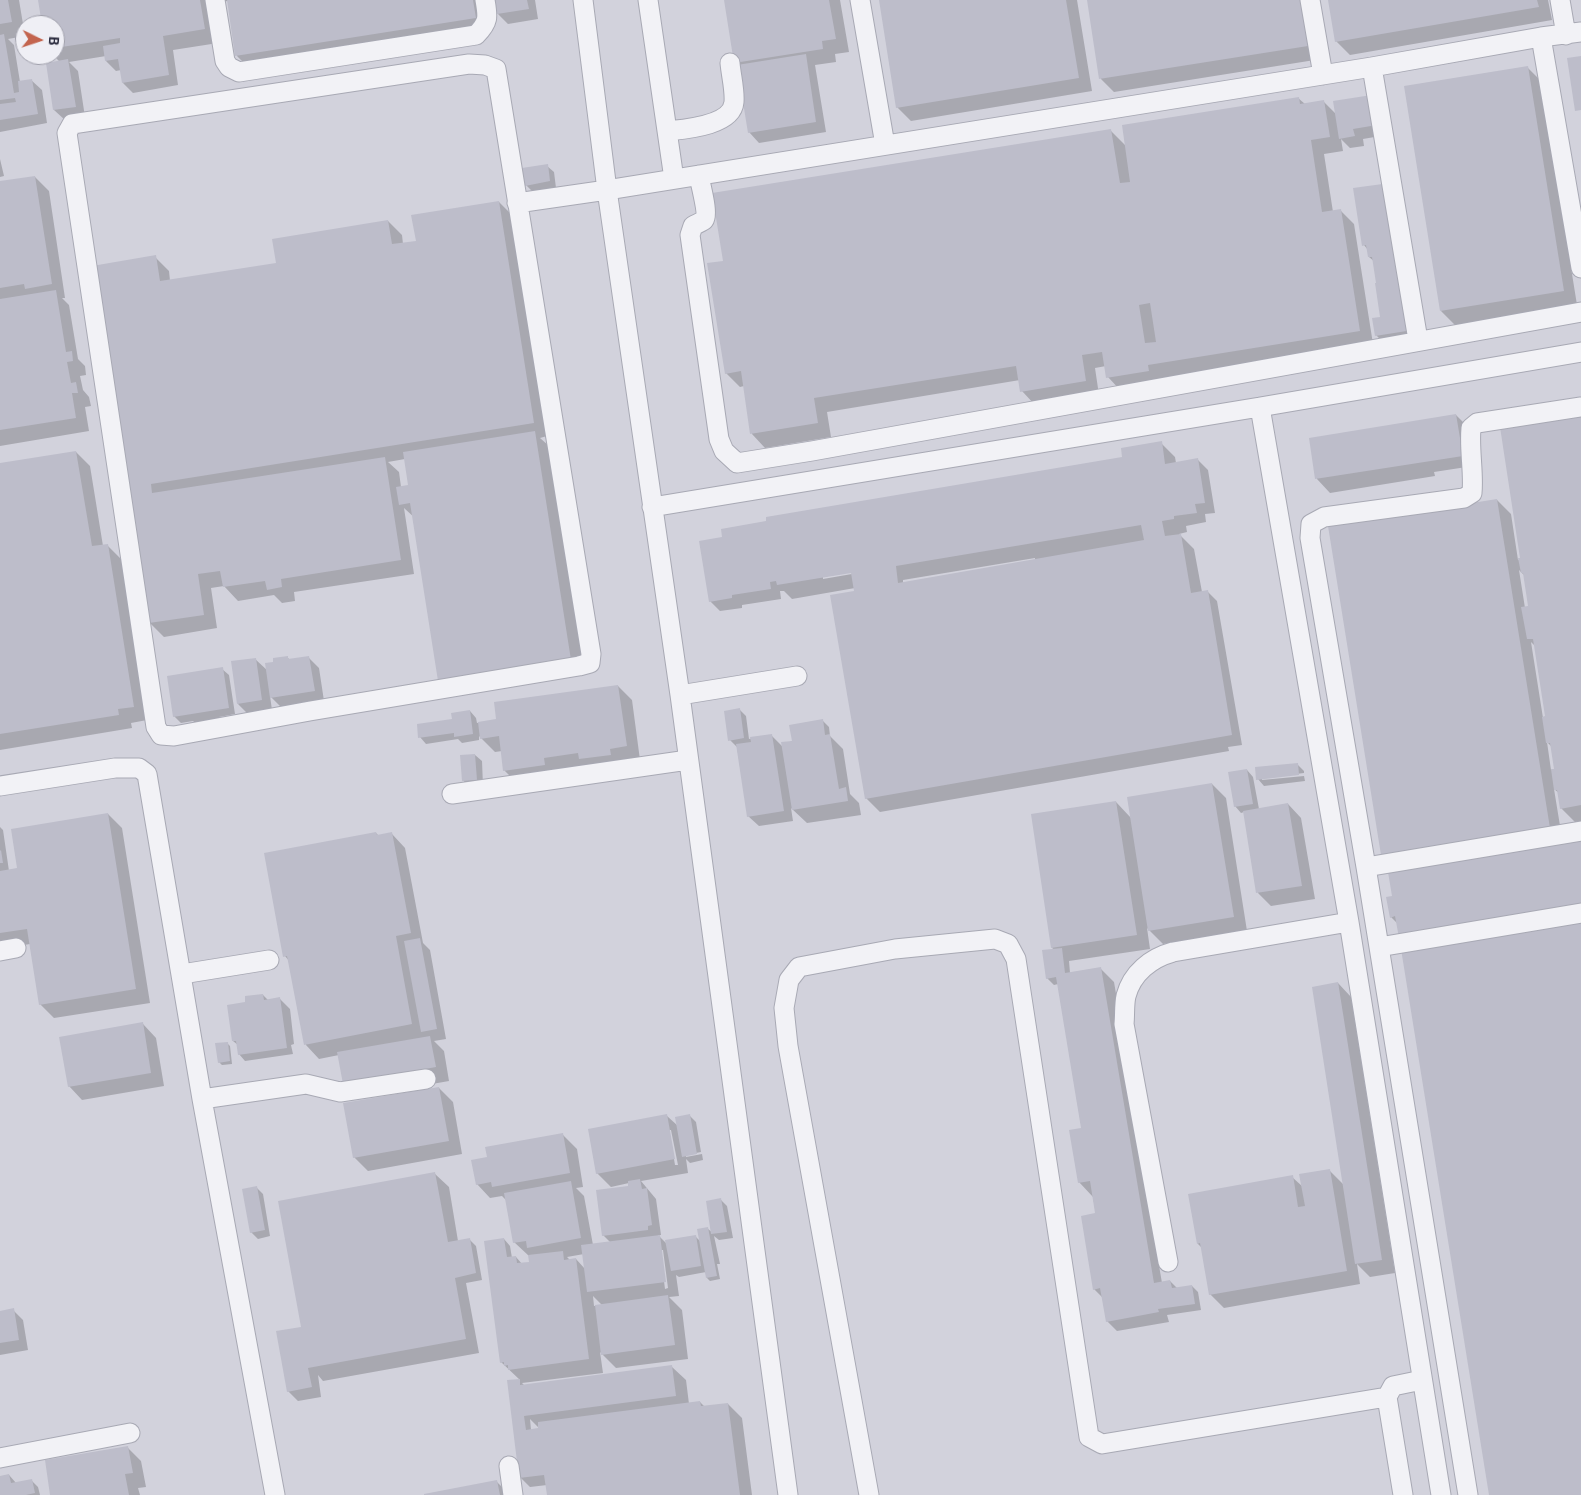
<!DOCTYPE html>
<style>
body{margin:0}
#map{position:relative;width:1581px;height:1495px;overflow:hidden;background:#dfe0e7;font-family:"Exo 2",sans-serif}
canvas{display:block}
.north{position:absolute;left:15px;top:15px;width:50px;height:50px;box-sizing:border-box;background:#efeff5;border:1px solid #a0a0ab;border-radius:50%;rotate:94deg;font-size:14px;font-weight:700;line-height:20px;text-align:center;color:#292a3d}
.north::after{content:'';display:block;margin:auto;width:18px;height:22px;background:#c3644e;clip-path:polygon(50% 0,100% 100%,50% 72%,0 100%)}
</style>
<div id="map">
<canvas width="1581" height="1495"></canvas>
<div class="north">B</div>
</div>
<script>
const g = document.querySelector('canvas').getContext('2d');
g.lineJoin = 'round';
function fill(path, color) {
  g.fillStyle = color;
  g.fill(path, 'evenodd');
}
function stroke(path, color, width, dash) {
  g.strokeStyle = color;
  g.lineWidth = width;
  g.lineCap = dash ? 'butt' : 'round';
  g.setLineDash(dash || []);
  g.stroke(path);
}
fill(new Path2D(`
 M0 0H1581V1495H0ZM25 25H55V55H25Z`), '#d2d2dc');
fill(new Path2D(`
 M0 0H19L25 36 8 39 14 45 20 82 31 80 42 90 47 123 0 132Z
 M39 0H484L489 31 250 69 237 56 228 1 212 3 218 43 173 50 178 85 133 93 123 83 121 70 116 71 106 61V56L69 62 78 71 85 117 65 120 54 110 60 62 53 55H55V25H43Z
 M496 0H535L538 19 508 24 498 14Z
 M725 0H840L849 52 835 54 836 62 815 65 826 132 759 143 749 132Z
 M880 0H1077L1092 91 911 121 897 107Z
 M1088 0H1312L1321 59 1114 92 1101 79Z
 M1329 0H1548L1552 20 1350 55 1336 41Z
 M1527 67 1541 81 1577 305 1455 325 1441 311Z
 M1298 98 1305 104 1323 101 1336 114 1334 102 1392 134 1363 139 1364 146 1350 148 1341 139 1343 151 1324 154 1333 212 1341 211 1354 224 1373 344 1161 378 1162 384 1121 391 1108 377 1106 366 1095 368 1099 395 1035 405 1022 391 1020 380 827 412 831 437 765 448 752 434 744 386 740 387 726 373 724 262 1110 130 1126 146Z
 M0 159 4 176 0 177Z
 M547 166 554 172 556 188 533 192 526 185Z
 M35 177 49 191 65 298H62L69 305 78 359 85 366 86 375 80 376 83 390 89 397 91 406 85 407 89 431 0 446V183Z
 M1355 190 1423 339 1386 345 1376 335 1381 318 1375 262 1369 257 1368 250 1364 245Z
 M499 202 513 216 547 436 540 438 549 446 584 673 404 508 414 574 294 592 295 601 282 603 274 595 238 601 224 586 211 588 217 628 164 637 150 623 131 496 155 257 169 271 170 281 277 264 388 221 402 235 403 244 417 242ZM405 459 410 486 401 487 399 472 388 462Z
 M1456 415 1466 425 1473 466 1434 472 1435 476 1330 493 1317 479 1310 439Z
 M1581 415V821L1575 822 1561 808 1559 793 1554 789 1562 838 1581 1495H1490L1398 924 1391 917 1394 897 1497 500 1511 514 1518 560 1522 559ZM1519 570 1524 575 1529 607 1525 608ZM1531 642 1535 646 1547 717 1543 718ZM1547 742 1552 747 1555 770H1551Z
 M1161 443 1175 457 1176 463 1198 460 1208 470 1215 513 1205 514 1206 522 1186 526 1187 532 1179 534 1194 549 1202 592 1207 591 1217 601 1242 745 1228 747 1229 751 880 812 866 798 857 592 855 588 792 599 784 591H780L781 599 742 605V608L720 611 710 601 1124 458ZM1035 558V560L903 584V580ZM875 568V570L823 579V577Z
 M76 452 90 466 103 546 107 545 121 559 147 720 131 723 132 728 0 750V465Z
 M287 657 290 660 309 658 319 668 324 701 282 708 270 696 272 710 248 714 238 704 255 659 268 671 275 663Z
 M222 669 229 675 235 714 219 717 220 721 197 724 193 721 181 723 174 716Z
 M618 686 632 700 640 760 518 784 504 770 502 751 495 752 479 736V740L462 743 458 739 426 744 420 737 470 711 476 718 477 723 498 720Z
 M739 709 746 716 749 739 771 735 783 747 822 720 829 727 830 736 843 749 850 794 859 803 861 815 807 823 791 808 793 821 759 826 748 816 737 747 730 740Z
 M475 755 482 761 483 786 469 787 463 780Z
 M1297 764 1304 771V773L1262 778V780L1304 776 1305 781 1264 786 1258 779Z
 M1247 770 1253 777 1259 809 1288 804 1301 818 1315 899 1271 906 1258 893 1244 812 1241 813 1235 806Z
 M1212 784 1226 798 1247 931 1163 944 1147 928 1150 949 1069 961 1070 973 1100 968 1114 982 1160 1253 1157 1254 1162 1283 1170 1281 1177 1288 1192 1286 1198 1292 1201 1310 1167 1315 1169 1322 1117 1331 1107 1321 1103 1298 1094 1289 1096 1214 1093 1197 1079 1182 1082 1130 1058 984 1054 985 1047 978 1055 950 1052 948 1116 802 1131 818Z
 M108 814 122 828 150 1003 54 1018 40 1004 30 944 0 949V827L3 830 9 871 19 869Z
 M376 833 379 836 392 834 405 848 423 943 430 950 446 1039 434 1041 444 1051 449 1081 358 1097 339 1055 319 1059 306 1045 290 962 285 956Z
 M1338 983 1351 997 1395 1273 1370 1277 1357 1264 1360 1284 1224 1308 1210 1294 1202 1248 1198 1244 1190 1195 1292 1177 1303 1187 1329 1170 1344 1185Z
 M263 995 268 1000 280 999 290 1009 294 1044 291 1045 293 1054 245 1061 239 1054 238 1045 233 1041 247 1003Z
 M143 1024 156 1038 164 1086 82 1100 69 1086Z
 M227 1043 230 1046 232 1064 222 1065 219 1062Z
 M439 1088 453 1102 462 1154 368 1171 354 1157Z
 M689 1115 696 1122 701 1152 686 1155V1157L702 1154 703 1160 690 1163 686 1159 688 1173 641 1181 656 1199 661 1235H658L667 1244 695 1236 700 1241 708 1229 713 1233 721 1200 727 1206 733 1238 719 1240 714 1236 720 1264H717L720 1279 710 1281 707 1278 706 1272 679 1277 676 1275 679 1296 669 1297 682 1310 688 1359 616 1368 600 1352 603 1373 522 1383 525 1386 672 1367 686 1380 689 1404 700 1402 705 1407 728 1404 742 1418 752 1495H548L547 1485 530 1487 520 1477V1380L501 1362 504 1239 510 1246 512 1258 516 1257 522 1264 530 1263 529 1256 514 1242 507 1201 502 1196 490 1198 477 1184 488 1158 563 1135 577 1149 583 1187 576 1188 584 1196 593 1245 611 1243 603 1235 629 1187V1183L611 1187 597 1173 667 1116 678 1126ZM669 1130H671L678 1165H675ZM660 1250H663L668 1288 665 1289ZM584 1254 585 1269 576 1259 570 1260 567 1257ZM593 1296 602 1305 594 1306ZM530 1419 540 1429 531 1430Z
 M435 1174 449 1187 458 1241 469 1239 476 1246 482 1280 466 1283 479 1353 323 1381 318 1375 321 1397 298 1401 288 1391 302 1328Z
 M256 1187 263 1194 270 1236 258 1239 251 1232Z
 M13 1310 23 1320 28 1350 0 1355V1312Z
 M128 1448 141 1461 146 1487 138 1488 140 1495H52Z
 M9 1475 16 1483 31 1480 38 1487 40 1495H0V1477Z
 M497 1482 510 1495H426Z`), '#0003');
fill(new Path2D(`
 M0 0H8L12 22 0 24Z
 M38 0H200L205 29 163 36 169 75 122 83 118 59 105 61 103 46 120 43V38L55 48V25H42Z
 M227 0H473L476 18 235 56Z
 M495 0H527L529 9 497 14Z
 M724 0H829L836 39 822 41 823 49 734 63Z
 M879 0H1066L1079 78 896 108Z
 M1087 0H1301L1308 46 1099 79Z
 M1328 0H1537L1539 7 1335 42Z
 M4 34 14 93 19 92 18 81 32 79 38 114 0 120V104L16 102 15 98 0 100V35Z
 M806 54 816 122 748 133 737 65Z
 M1581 56V110L1575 111 1567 58Z
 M68 59 76 107 53 110 46 63Z
 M1528 66 1564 291 1440 311 1404 86Z
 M1378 94 1383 124 1353 129 1355 136 1339 139 1333 101Z
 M1299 97 1300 104 1324 100 1330 137 1311 140 1322 212 1341 209 1360 331 1148 365 1149 371 1106 378 1102 352 1082 355 1086 381 1020 392 1016 366 814 398 818 423 750 434 741 371 725 374 707 263 723 261 712 193 1111 129 1120 183 1130 182 1122 125ZM1150 303 1156 342 1145 343 1139 305Z
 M548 164 550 181 525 186 522 168Z
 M35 176 52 284 25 289 24 284 0 288V181Z
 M1390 183 1413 330 1375 336 1372 318 1380 317 1375 283H1376L1372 257H1368L1366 245 1362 246 1353 188Z
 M499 201 534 423 151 484 152 493 385 457 401 560 281 579 282 587 267 590 265 581 223 587 220 571 198 574 204 615 149 623 92 266 156 255 160 281 276 263 272 239 388 220 392 244 416 241 411 215Z
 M56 290 66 352 72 351 73 361 67 362 71 383 76 382 78 393H72L76 418 0 430V299Z
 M1581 413V805L1560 809 1557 790H1554L1551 769H1554L1550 743H1546L1542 717 1545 716 1533 639H1527L1521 607 1528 606 1523 573H1521L1518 558H1520L1500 427Z
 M1456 414 1463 456 1315 479 1309 438Z
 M535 431 571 660 438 681 410 503 399 505 396 487 408 485 403 452Z
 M1162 441 1165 464 1198 458 1205 503 1195 504 1197 513 1174 516V519L1162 521 1165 536 1181 534 1191 593 1208 590 1232 735 865 799 830 595 854 591 851 573 777 585 776 581 770 582 771 589 732 595V598L709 602 699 541 722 537 721 529 766 521V517L1122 457 1121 448ZM1141 525 1144 540 898 583 896 566Z
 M76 451 92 546 108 544 134 707 118 709 119 715 0 734V463Z
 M1497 499 1550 828 1381 855 1328 526Z
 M288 656V659L309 656 315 691 270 698 265 663 273 662V658Z
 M256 658 262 700 237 704 231 661Z
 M223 667 229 708 173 717 167 676Z
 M618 685 627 746 610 749 611 755 579 759 578 753 544 758 545 765 503 771 499 736 480 739 478 722 496 719 494 702Z
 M740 708 744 738 728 741 724 711Z
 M470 710 473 734 454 737V733L418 738 417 724 452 719 451 713Z
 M823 719 825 735 830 734 839 789 846 787 848 801 792 810 781 742 792 741 789 725Z
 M772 734 784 811 747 817 736 744 751 742 750 737Z
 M475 754 477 780 462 781 460 755Z
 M1298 763 1299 775 1256 780 1255 767Z
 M1247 769 1253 804 1234 807 1228 772Z
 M1212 783 1234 917 1148 931 1127 797Z
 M1116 801 1137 935 1051 948 1031 814Z
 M1288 803 1302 886 1256 893 1243 811Z
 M108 813 136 989 39 1005 27 929 0 933V871L17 868 11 829Z
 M376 832 377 835 392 832 411 933 396 936 412 1024 304 1045 287 956 283 957 264 853Z
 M1581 834V1495H1489L1401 949 1395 916 1390 918 1386 897 1392 896 1387 866Z
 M1 850 3 863H0V851Z
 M420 938 437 1029 421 1032 404 941Z
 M1062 948 1065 973 1101 967 1154 1283 1170 1280 1172 1288 1192 1285 1195 1304 1158 1309 1159 1312 1106 1322 1100 1288 1093 1290 1081 1216 1095 1213 1090 1181 1078 1183 1069 1130 1081 1128 1056 977 1046 979 1042 950Z
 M1338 982 1382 1260 1355 1264 1312 987Z
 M263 994 264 1000 280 997 287 1048 238 1055 236 1041H232L227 1005 245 1002V996Z
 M143 1022 151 1073 68 1087 59 1037Z
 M430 1036 436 1067 343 1084 337 1052Z
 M228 1042 230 1061 218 1063 215 1043Z
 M439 1087 449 1141 353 1158 343 1103Z
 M667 1114 675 1159 596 1174 588 1129Z
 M690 1114 697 1154 682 1157 675 1117Z
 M563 1133 570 1173 492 1187 491 1182 476 1185 471 1160 487 1157 485 1147Z
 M1330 1169 1347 1271 1209 1295 1200 1243 1197 1244 1188 1194 1293 1175 1298 1207 1305 1206 1299 1174Z
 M435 1172 448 1242 470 1238 476 1273 455 1278 466 1339 308 1368 312 1387 287 1392 276 1331 301 1327 278 1201Z
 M640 1179 642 1189 647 1188 652 1225 648 1226V1230L602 1236 596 1190 628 1186V1181Z
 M571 1181 581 1238 527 1248 526 1241 513 1243 504 1193Z
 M257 1186 265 1230 250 1233 242 1189Z
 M721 1198 727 1232 711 1234 706 1201Z
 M708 1227 717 1276 706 1278 697 1229Z
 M660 1235 666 1282 587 1292 581 1245Z
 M696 1235 701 1266 671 1271 665 1240Z
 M504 1238 507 1257 516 1256 517 1263 529 1262 528 1255 563 1251 564 1260 576 1258 589 1359 508 1370V1365L504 1366V1362L500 1363 484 1241Z
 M668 1295 675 1345 601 1355 595 1305Z
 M14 1308 19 1340 0 1343V1311Z
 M672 1365 676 1396 524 1416 526 1430 538 1428V1422L700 1401 701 1406 728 1403 740 1495H547L544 1475 519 1478 507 1380 520 1379V1385Z
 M128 1446 133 1473 125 1474 129 1495H50L45 1460Z
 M9 1474 11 1483 32 1479 35 1493 26 1495H0V1476Z
 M497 1480 500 1495H424V1494Z`), '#bdbdca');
const minor = new Path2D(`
 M215 0 225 61 229 67 239 72 476 35C489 22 488 17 485 0
 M583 0 607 190 680 695 788 1495
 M648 0 674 179
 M860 0 885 145
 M1310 0 1323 75
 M1560 0 1566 35
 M1541 37 1581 268
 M469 64 485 65 496 69 591 654 590 663 579 666 310 711 174 736 161 735 156 727 67 133 72 124Z
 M1372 67 1418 340
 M667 131C685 129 732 126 734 102 735 90 731 75 730 63
 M699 175C700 184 709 213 704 220 702 222 696 224 693 226L690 235 719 439 724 451 737 463 812 451 1581 312
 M517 203 607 190 1372 67 1541 37 1581 32
 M1260 407 1349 922 1441 1495
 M652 507 1260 407 1581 352
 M680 695 797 676
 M0 786 115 768H139L147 774 202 1099 275 1495
 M452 794 688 760
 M1366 867 1581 831
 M1379 947 1581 913
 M0 951 16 948
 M182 974 269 960
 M202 1099 306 1084 340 1092 426 1079
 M1168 1262 1124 1024C1125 1015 1124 1005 1126 996 1132 973 1151 958 1173 952L1349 922
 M0 1458 130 1433
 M509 1466 513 1495
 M869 1495 788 1046 784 1008 789 980 799 967 895 949 995 939 1008 944 1016 959 1089 1437 1102 1444 1387 1397
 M1403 1495 1387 1397 1393 1386 1422 1380
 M1468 1495 1366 867 1310 538 1311 524 1324 517 1464 498 1472 493C1474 472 1469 450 1471 428L1477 423 1581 407`);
stroke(minor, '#a8a9b4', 21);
stroke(minor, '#f2f2f6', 19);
</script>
